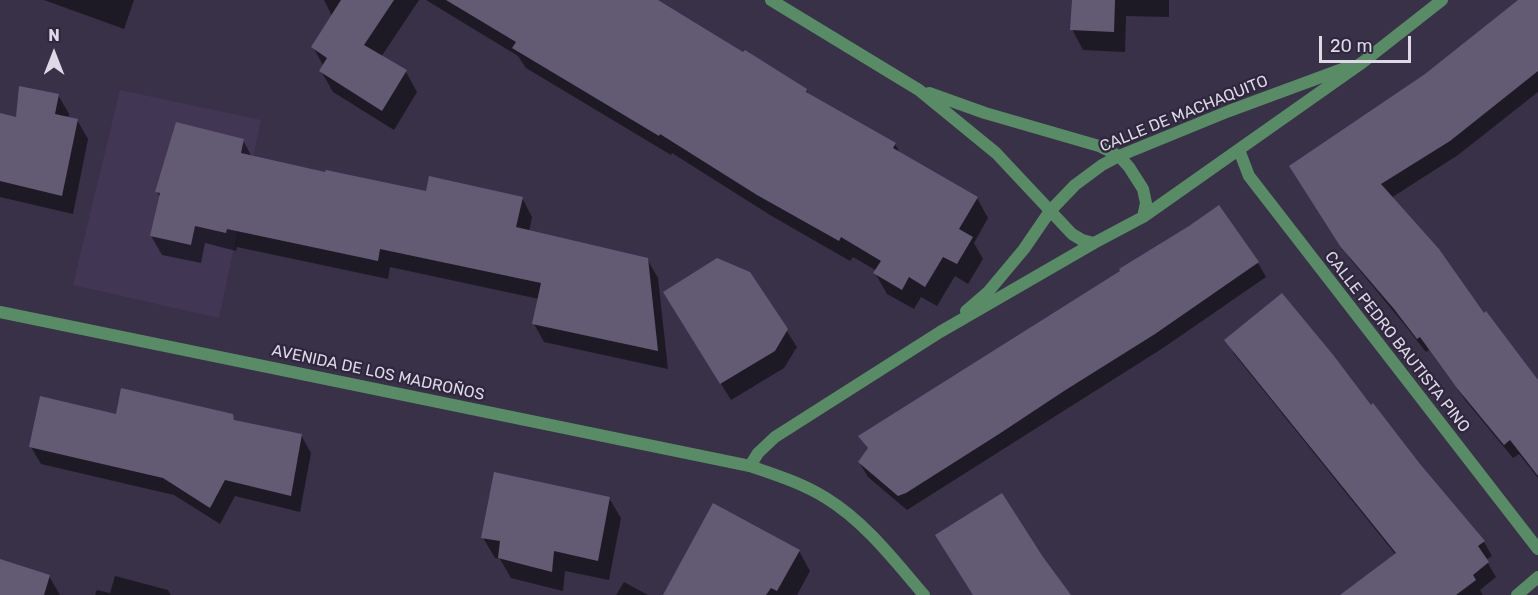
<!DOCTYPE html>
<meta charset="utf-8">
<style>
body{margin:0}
#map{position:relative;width:1538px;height:595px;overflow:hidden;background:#383147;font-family:Rubik,sans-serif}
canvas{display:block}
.north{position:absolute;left:24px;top:24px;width:60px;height:60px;-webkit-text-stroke:4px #2e273d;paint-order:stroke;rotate:0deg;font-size:16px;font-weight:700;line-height:24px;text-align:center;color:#ddd9e7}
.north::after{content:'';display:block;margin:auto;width:21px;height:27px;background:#ddd9e7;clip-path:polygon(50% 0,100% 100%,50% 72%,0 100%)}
.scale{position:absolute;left:1319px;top:36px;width:92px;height:27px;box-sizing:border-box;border:3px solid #ddd9e7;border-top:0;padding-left:8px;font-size:18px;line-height:21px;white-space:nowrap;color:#ddd9e7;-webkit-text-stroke:4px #2e273d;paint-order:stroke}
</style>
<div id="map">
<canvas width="1538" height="595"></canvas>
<div class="north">N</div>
<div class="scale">20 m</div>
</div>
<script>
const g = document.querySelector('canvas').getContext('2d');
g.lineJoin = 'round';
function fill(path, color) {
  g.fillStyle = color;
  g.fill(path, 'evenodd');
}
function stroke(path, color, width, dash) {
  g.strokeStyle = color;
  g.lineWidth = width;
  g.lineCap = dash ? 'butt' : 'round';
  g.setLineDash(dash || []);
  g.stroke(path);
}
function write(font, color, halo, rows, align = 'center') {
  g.font = font + ' Rubik,sans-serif';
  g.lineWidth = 4.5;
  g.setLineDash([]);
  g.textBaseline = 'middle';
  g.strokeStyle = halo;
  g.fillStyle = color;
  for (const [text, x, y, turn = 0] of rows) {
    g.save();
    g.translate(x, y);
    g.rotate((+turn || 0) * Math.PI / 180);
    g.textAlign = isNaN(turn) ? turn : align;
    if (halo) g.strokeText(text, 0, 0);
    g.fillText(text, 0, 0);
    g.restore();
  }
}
fill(new Path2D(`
 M120 90 261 120 219 318 73 285Z`), '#413754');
fill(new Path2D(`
 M44 0H134L124 29Z
 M324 0H419L381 57 406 72 417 92 394 130 333 92 321 71 324 67 313 47 332 16Z
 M426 0H655L806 90 809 95 895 144 900 153 977 198 988 218 974 243 983 259 968 284 955 276 937 306 921 297 914 309 887 294 875 273 877 271 853 257 850 261 770 215 672 153 671 155 526 68 518 56Z
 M1073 0H1169V17L1126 16 1125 52 1083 50 1072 29Z
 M1520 0H1538V92L1458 155 1391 198 1483 315 1538 382V478L1519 454 1513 458 1466 401 1429 350 1426 352 1404 324 1351 260 1299 181 1426 75Z
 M58 95 69 114 68 118 77 120 88 139 73 214 0 197V115L17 119Z
 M243 140 252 157 326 174 427 193 522 198 532 217 529 232 647 259 658 278 668 369 544 342 534 324 539 299 390 267 388 279 237 247 236 251 205 243 201 263 162 255 151 236 160 197 157 192Z
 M1258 263 1266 277 1163 348 907 510 868 477 859 462 869 450 860 436Z
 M675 310 786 330 797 347 784 368 731 400Z
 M1226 340 1370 407 1484 542 1492 556 1486 560 1496 577 1480 590 1483 595H1346L1396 555 1235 355Z
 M118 416H232L236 422 301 435 311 453 300 512 235 496 220 524 174 495 41 464 31 447Z
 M609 498 621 518 609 580 565 571 563 591 511 578 500 559 495 558 483 538Z
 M799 551 810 571 797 595H665Z
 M0 561 49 576 60 595H0Z
 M115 576 168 590 171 595H95L97 590 110 593Z
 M624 582 648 595H616Z`), '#0007');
fill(new Path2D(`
 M341 0H394L364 45 407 70 382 111 319 71 327 58 311 47Z
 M446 0H658L743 52 745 50 807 89 806 92 896 143 893 148 978 197 959 229 973 237 957 264 943 257 925 287 909 277 902 290 873 273 881 261 841 237 839 241 757 195 660 134 659 136 512 48 516 42Z
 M1072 0H1115L1114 32 1070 30Z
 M1518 0H1538V71L1450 141 1381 184 1439 249 1484 313 1486 311 1538 380V476L1510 440 1504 445 1456 387 1420 337 1417 339 1394 309 1340 246 1289 166 1425 74Z
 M19 86 59 94 55 114 78 119 62 196 0 181V113L16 117Z
 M176 122 244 139 241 153 325 172 326 170 426 191 429 176 523 197 516 227 648 258 658 351 532 324 541 283 380 249 378 261 227 229 226 233 195 226 191 245 150 236 160 193 155 192Z
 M1219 205 1259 262 1155 334 1064 391 999 434 906 493 898 496 858 462 868 448 858 436 1120 271 1119 269 1189 226Z
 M717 258 750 272 788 329 775 351 720 384 663 292Z
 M1282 293 1334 356 1371 405 1373 403 1420 464 1485 541 1478 546 1489 562 1473 575 1476 580 1456 595H1340L1396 553 1224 340Z
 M121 388 233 414 234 420 302 434 291 496 225 480 210 508 163 478 29 447 40 396 116 414Z
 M494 472 610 497 598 561 554 551 552 572 498 558 500 541 481 538Z
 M1002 493 1043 557 1071 595H973L935 535Z
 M713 503 800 550 777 591 771 588 766 595H663Z
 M0 559 50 575 44 595H0Z`), '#635b74');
stroke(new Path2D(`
 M771 0 919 90 996 153 1072 234 1082 240 1094 243
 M929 93 985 113 1099 146 1119 156 1129 167 1143 189 1146 203 1143 217
 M1239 150 1249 176 1538 549
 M966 311 988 292 1024 249 1050 211 1075 185 1102 165 1119 156 1229 111 1348 67
 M924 595C894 560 865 522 826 498 802 483 776 475 750 466L758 453 775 437 940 332 1094 243 1143 217 1363 62 1442 0
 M1517 595 1538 577`), '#598c66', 12);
stroke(new Path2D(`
 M0 312 750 466`), '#598c66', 12);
write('16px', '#ddd9e7', '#2e273d', [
 ["CALLE DE MACHAQUITO",1184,114,-22],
 ["CALLE PEDRO BAUTISTA PINO",1397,342,52],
 ["AVENIDA DE LOS MADROÑOS",378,373,12]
]);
</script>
